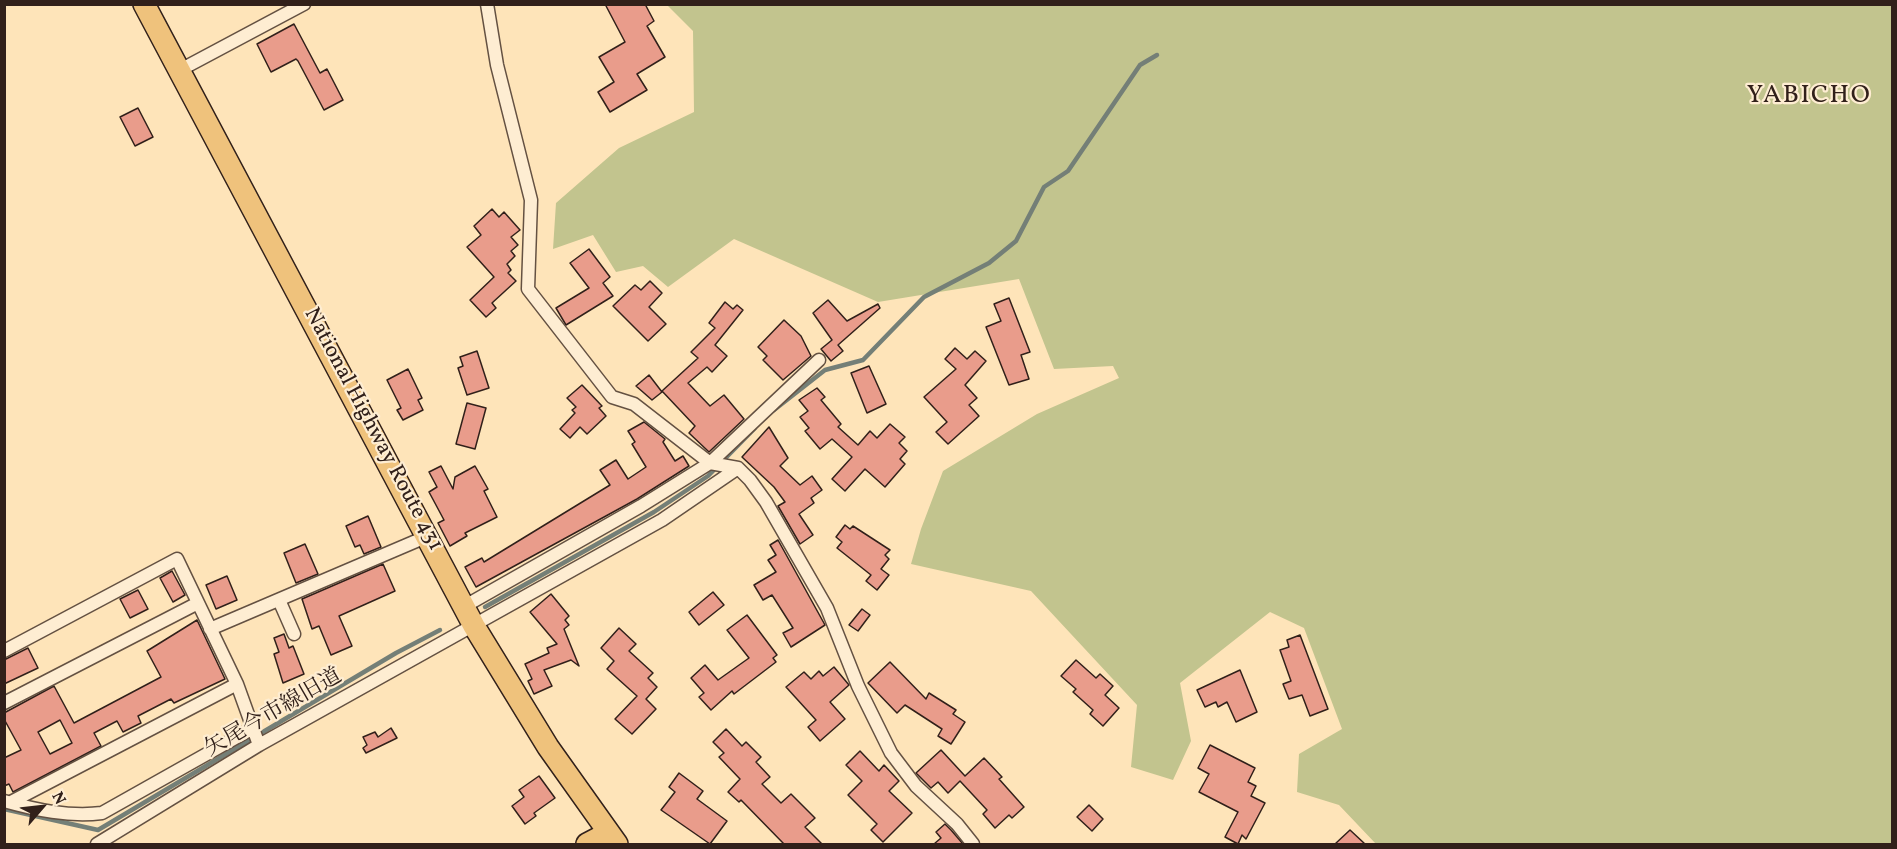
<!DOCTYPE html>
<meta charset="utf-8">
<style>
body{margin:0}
#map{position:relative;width:1897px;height:849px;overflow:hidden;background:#fee4b9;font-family:Vollkorn,serif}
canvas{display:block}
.frame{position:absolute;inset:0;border:6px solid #31201a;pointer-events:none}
.north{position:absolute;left:12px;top:777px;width:60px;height:60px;-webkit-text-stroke:4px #feedd2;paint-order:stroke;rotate:62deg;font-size:16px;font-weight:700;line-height:24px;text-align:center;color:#31201a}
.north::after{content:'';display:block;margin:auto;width:21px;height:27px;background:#31201a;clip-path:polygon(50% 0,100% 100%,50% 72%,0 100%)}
</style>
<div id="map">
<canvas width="1897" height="849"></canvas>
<div class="frame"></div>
<div class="north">N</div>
</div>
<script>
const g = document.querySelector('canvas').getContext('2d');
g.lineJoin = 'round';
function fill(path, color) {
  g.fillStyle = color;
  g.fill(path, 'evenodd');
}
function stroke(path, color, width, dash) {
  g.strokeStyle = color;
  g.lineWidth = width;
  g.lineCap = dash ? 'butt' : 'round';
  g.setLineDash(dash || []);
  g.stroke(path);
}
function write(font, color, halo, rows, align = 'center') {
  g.font = font + ' Vollkorn,"Noto Serif JP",serif';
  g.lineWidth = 4.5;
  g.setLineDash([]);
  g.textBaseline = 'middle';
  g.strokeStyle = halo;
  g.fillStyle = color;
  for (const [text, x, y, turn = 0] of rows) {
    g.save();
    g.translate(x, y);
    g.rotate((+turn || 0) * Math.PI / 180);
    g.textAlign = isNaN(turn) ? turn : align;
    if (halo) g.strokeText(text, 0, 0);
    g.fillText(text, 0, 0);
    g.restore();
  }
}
fill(new Path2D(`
 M667 5H1892V844H1376L1339 805 1297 792 1299 754 1342 729 1304 628 1270 612 1180 683 1191 741 1173 780 1131 767 1137 705 1031 591 911 564 921 529 943 471 1037 414 1119 378 1113 366 1054 369 1019 279 878 302 734 239 668 287 643 266 616 272 593 235 553 249 556 203 619 148 694 112 693 31Z`), '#c2c48e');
stroke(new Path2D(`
 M774 410 825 370 863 360 924 297 989 263 1016 241 1044 187 1068 171 1140 65 1157 55
 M485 607 654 512 708 476 755 428
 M4 809 98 830 396 653 440 630`), '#747f77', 4.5);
const building = new Path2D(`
 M605 4H645L654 21 647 26 665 57 637 74 647 90 610 112 598 92 614 82 599 57 625 42Z
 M294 24 320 73 327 69 343 100 324 110 298 61 296 59 271 72 257 44Z
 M138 108 153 137 135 146 120 117Z
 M492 209 499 217 504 212 520 230 511 237 518 245 511 251 515 256 507 264 511 270 508 273 516 281 492 303 496 308 486 317 470 300 494 277 467 247 481 235 474 226Z
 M589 249 610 277 603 283 613 296 566 325 556 308 589 288 570 263Z
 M650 281 662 293 649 307 666 324 648 341 613 306 635 285 641 290Z
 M1009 298 1030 352 1021 355 1029 379 1009 385 986 327 1001 321 994 304Z
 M828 300 847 321 878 304 880 308 838 345 843 351 831 361 821 349 832 340 813 313Z
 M725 302 733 309 737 305 743 310 715 345 727 356 712 372 707 367 688 383 710 406 724 395 744 419 709 452 689 433 695 426 662 391 698 358 691 352 715 328 709 323Z
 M784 320 801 336 811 356 783 380 763 360 767 356 758 347Z
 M955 348 967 359 975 351 986 361 965 385 977 398 969 405 979 416 948 444 936 432 947 422 924 397 956 369 945 359Z
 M477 351 489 388 467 395 458 368 463 366 460 357Z
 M869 366 886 404 867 413 851 373Z
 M408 369 422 398 418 400 423 410 403 420 397 410 401 408 387 380Z
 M649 375 662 392 652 400 636 386Z
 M582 385 602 406 599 408 606 416 587 434 580 427 570 438 560 429 575 413 572 410 576 407 567 398Z
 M817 388 825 397 821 400 841 424 838 427 858 445 870 431 877 438 890 424 905 437 899 443 907 451 900 459 905 464 885 487 865 469 845 491 832 479 852 457 832 439 820 449 805 431 809 428 800 417 808 411 799 400Z
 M467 403 486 408 475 449 456 444Z
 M644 422 665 439 663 442 675 461 683 456 689 466 637 499 476 587 465 567 482 558 484 562 610 485 600 470 616 460 628 479 646 467 632 444 635 442 628 431Z
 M769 427 788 458 780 466 800 485 812 476 822 490 811 498 814 503 799 514 813 535 800 544 778 506 785 502 774 487 742 457Z
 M441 466 453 489 455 477 475 466 488 489 484 491 497 517 465 533 467 536 450 546 438 523 444 520 429 492 437 487 429 472Z
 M368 516 381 547 364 554 360 545 355 547 346 526Z
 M845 525 850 529 853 526 890 550 885 555 889 559 881 569 889 575 877 590 866 581 871 575 837 548 842 542 836 537Z
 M778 540 825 625 791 647 783 633 793 628 772 595 763 600 754 585 776 572 768 560 776 555 770 545Z
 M305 544 318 574 296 583 284 553Z
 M383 564 395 591 339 616 352 646 331 655 319 626 312 629 302 599Z
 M172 571 185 595 173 602 160 578Z
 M227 576 237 600 216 609 206 585Z
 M138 590 148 609 130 618 120 599Z
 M713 592 724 605 699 625 689 612Z
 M551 594 569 616 565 620 569 625 564 629 579 666 571 660 544 670 552 686 534 694 528 681 532 679 525 664 549 653 547 648 557 644 530 612Z
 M862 609 870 615 858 631 849 625Z
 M747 615 777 655 773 658 776 662 734 694 732 691 711 710 699 697 704 693 691 678 705 665 718 680 749 658 727 630Z
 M197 620 225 679 174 703 171 699 138 716 141 723 123 732 117 721 94 733 101 746 13 792 9 784 4 786V758L21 750 4 719V713L54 686 74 723 161 677 147 651ZM60 720 72 743 50 754 38 732Z
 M619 628 636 644 629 651 653 673 648 678 657 687 646 699 656 709 632 734 615 719 637 696 607 669 614 661 601 648Z
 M284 634 289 648 293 646 304 674 283 683 274 654 279 652 274 638Z
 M1300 635 1328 709 1310 716 1302 695 1289 699 1283 684 1291 681 1280 650 1289 647 1287 640Z
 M28 648 38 668 4 684V660Z
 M1076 660 1096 678 1100 674 1113 686 1105 695 1119 708 1103 726 1090 714 1093 710 1073 692 1076 689 1061 676Z
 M890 662 926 699 929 693 956 710 953 714 965 722 951 744 938 736 942 729 905 705 897 713 868 683Z
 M834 667 849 685 830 702 845 719 820 741 808 727 816 720 786 687 804 672 811 679 819 671 823 676Z
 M1240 670 1257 712 1236 722 1227 702 1218 707 1216 702 1205 707 1197 690Z
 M391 728 397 738 366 753 363 748 367 745 363 737 375 732 378 737Z
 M726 729 742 746 746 742 761 757 756 762 770 777 762 784 781 803 791 794 815 818 805 827 822 844H784L741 800 739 802 728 792 740 779 719 757 724 753 713 742Z
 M1210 745 1255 768 1248 782 1256 786 1251 796 1265 803 1246 839 1242 835 1238 844 1225 837 1238 812 1199 792 1209 774 1198 768Z
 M941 750 965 776 984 758 1002 777 999 779 1024 807 1012 818 1009 815 995 828 983 814 987 810 960 781 948 793 938 782 931 788 916 773Z
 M860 751 879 771 884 765 899 781 889 791 912 813 883 842 871 830 877 824 848 795 862 781 846 765Z
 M679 773 703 791 697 799 727 821 710 844 661 810 675 792 669 787Z
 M539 776 555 798 534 813 536 816 525 824 512 806 524 797 519 790Z
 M1089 805 1103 819 1092 831 1077 817Z
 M945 824 951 830 963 844H934L941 838 936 832Z
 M1350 830 1365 844H1335Z`);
fill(building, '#e99c8b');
stroke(building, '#31201a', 1.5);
const street = new Path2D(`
 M487 4 497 65 531 200 528 289 612 397 634 404 710 463 738 468 750 480 766 502 827 608 858 686 891 753 916 786 957 824 973 844
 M180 70 304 4
 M279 600 294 634
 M465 606 641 506 710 463 819 360
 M210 629 428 536
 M4 651 177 559 237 684 259 745
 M4 703 198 603
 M4 801C36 810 69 817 102 813L253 728
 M11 802 237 684
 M97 844 259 745 662 520 738 468`);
const highway = new Path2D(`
 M144 4 474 626 548 747 617 844
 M587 844 608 833`);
stroke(street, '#645142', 15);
stroke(highway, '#31201a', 24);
stroke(street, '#feedd2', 12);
stroke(highway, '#efc27c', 21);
write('22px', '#31201a', '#feedd2', [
 ["National Highway Route 431",372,430,62],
 ["矢尾今市線旧道",274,714,-30]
]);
g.letterSpacing = '1.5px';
write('26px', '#31201a', '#feedd2', [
 ["YABICHO",1809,97]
]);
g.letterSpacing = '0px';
</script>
